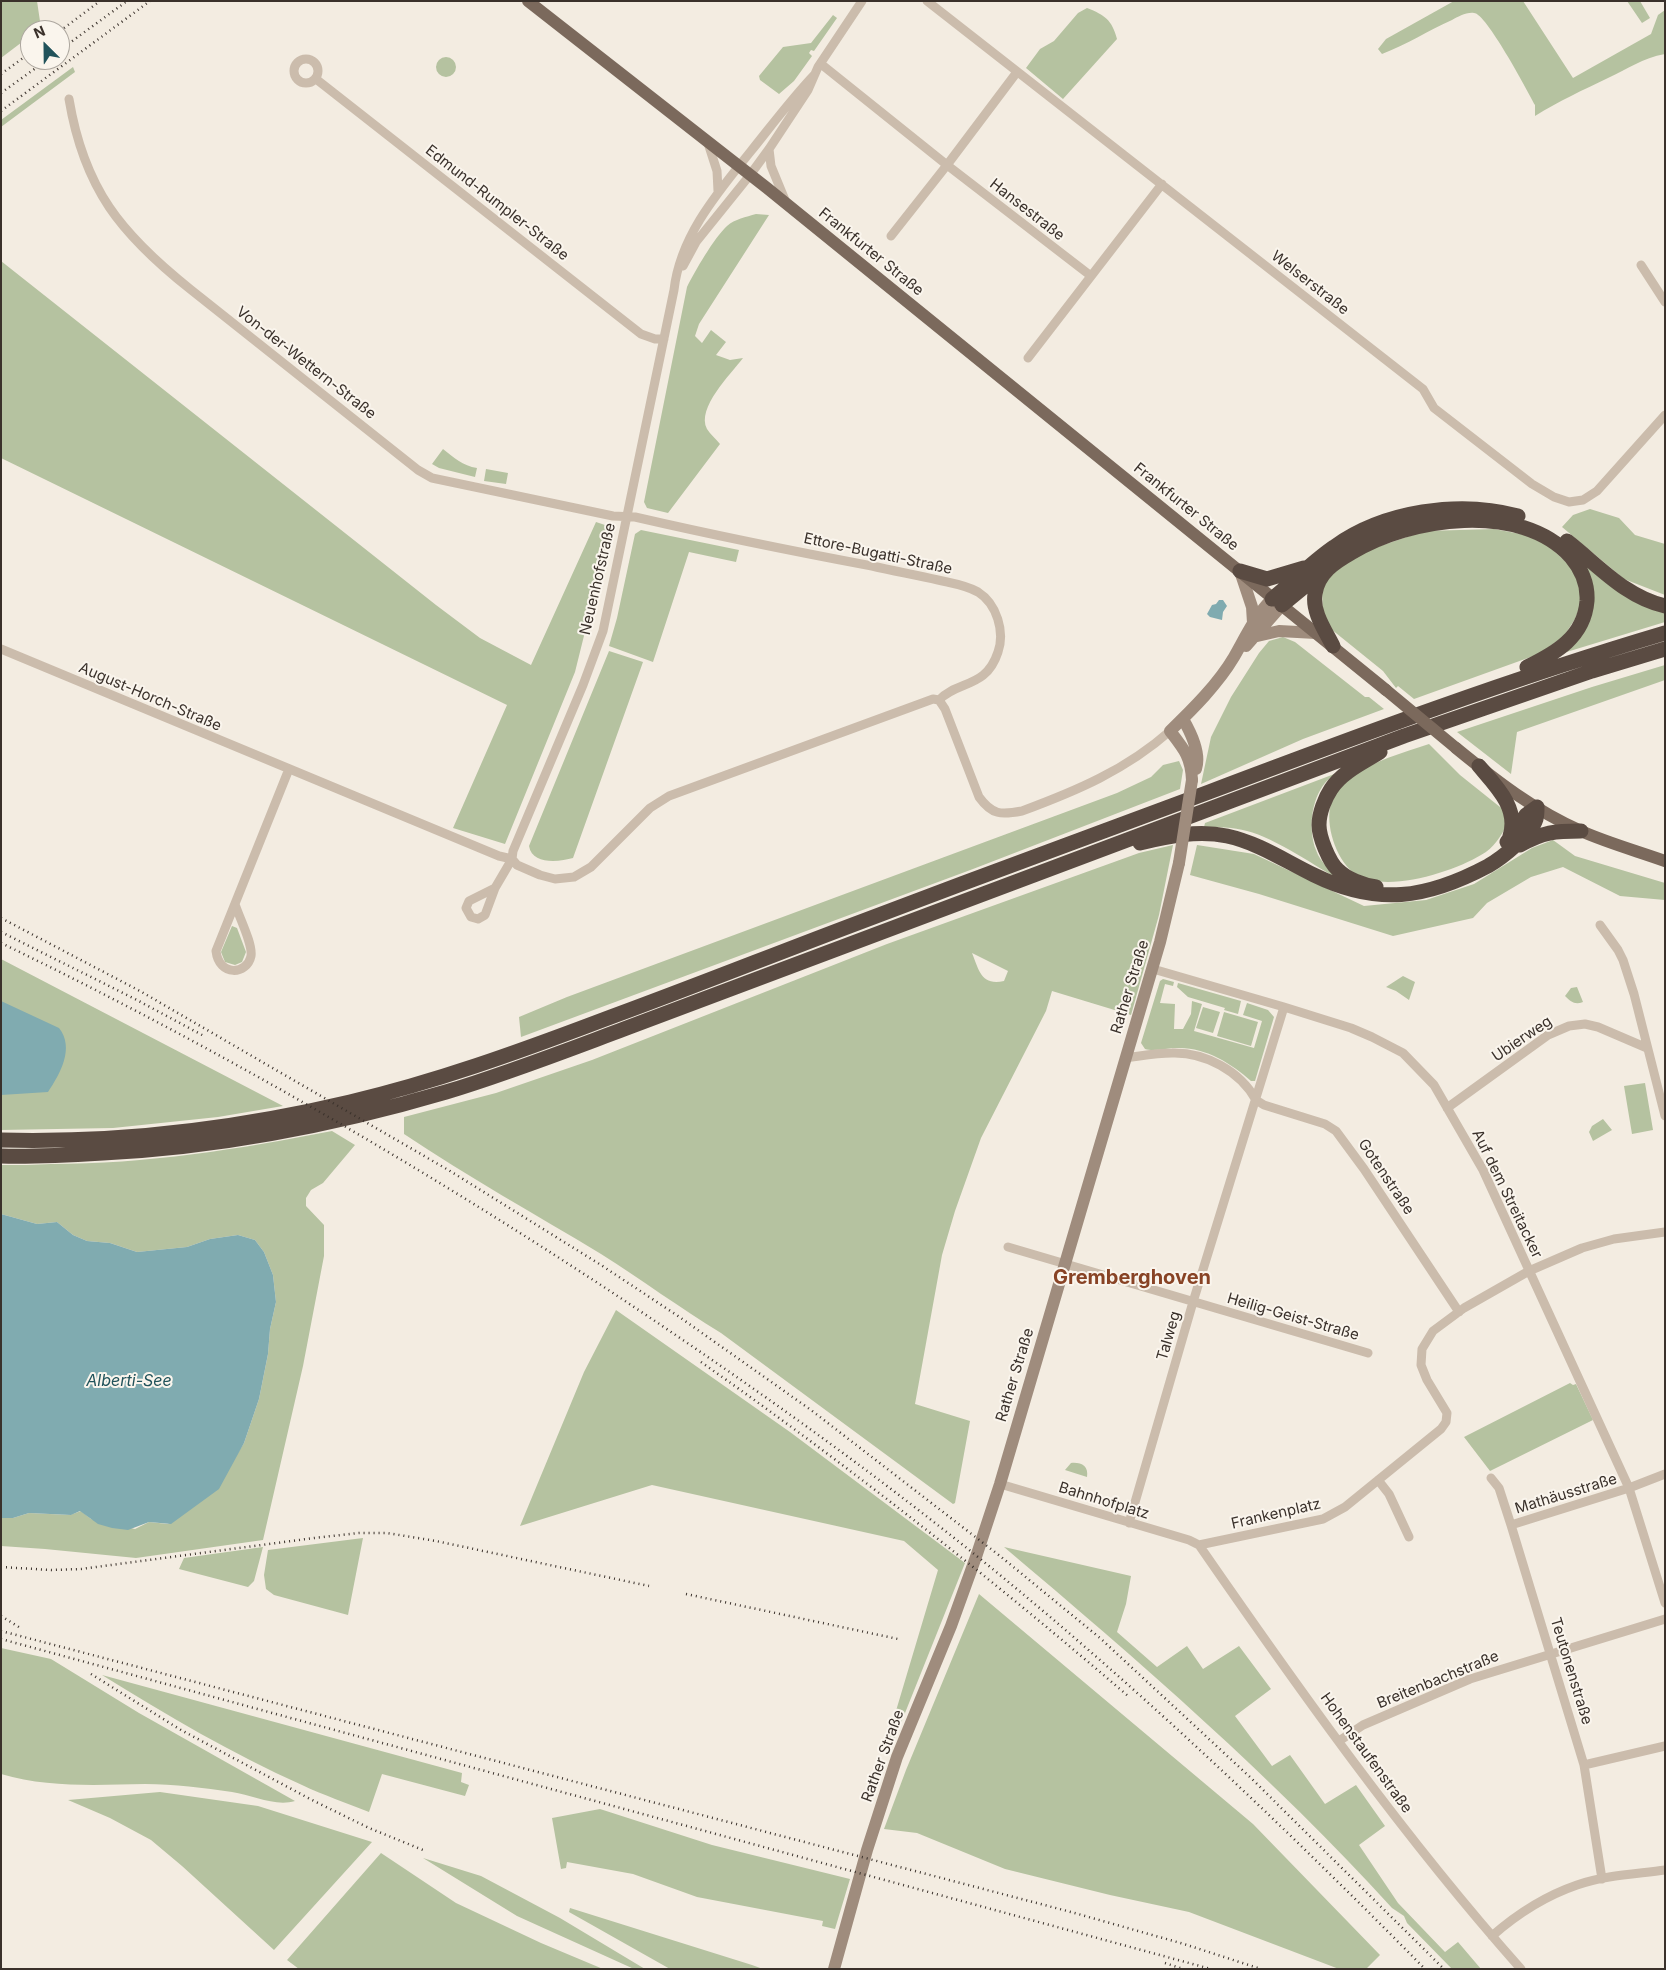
<!DOCTYPE html>
<meta charset="utf-8">
<style>
body{margin:0}
#map{position:relative;width:1666px;height:1970px;overflow:hidden;background:#f3ece1;font-family:Inter,sans-serif}
canvas{display:block}
.frame{position:absolute;inset:0;border:2px solid #3a312b;pointer-events:none}
.north{position:absolute;left:20px;top:20px;width:50px;height:50px;box-sizing:border-box;background:#faf5ed;border:1px solid #ada79f;border-radius:50%;rotate:337deg;font-size:14px;font-weight:700;line-height:20px;text-align:center;color:#3a312b}
.north::after{content:'';display:block;margin:auto;width:18px;height:22px;background:#21535b;clip-path:polygon(50% 0,100% 100%,50% 72%,0 100%)}
</style>
<div id="map">
<canvas width="1666" height="1970"></canvas>
<div class="frame"></div>
<div class="north">N</div>
</div>
<script>
const g = document.querySelector('canvas').getContext('2d');
g.lineJoin = 'round';
function fill(path, color) {
  g.fillStyle = color;
  g.fill(path, 'evenodd');
}
function stroke(path, color, width, dash) {
  g.strokeStyle = color;
  g.lineWidth = width;
  g.lineCap = dash ? 'butt' : 'round';
  g.setLineDash(dash || []);
  g.stroke(path);
}
function write(font, color, halo, rows, align = 'center') {
  g.font = font + ' Inter,sans-serif';
  g.lineWidth = 4;
  g.setLineDash([]);
  g.textBaseline = 'middle';
  g.strokeStyle = halo;
  g.fillStyle = color;
  for (const [text, x, y, turn = 0] of rows) {
    g.save();
    g.translate(x, y);
    g.rotate((+turn || 0) * Math.PI / 180);
    g.textAlign = isNaN(turn) ? turn : align;
    if (halo) g.strokeText(text, 0, 0);
    g.fillText(text, 0, 0);
    g.restore();
  }
}
fill(new Path2D(`
 M1 1H37L41 28 30 30V36L1 58Z
 M1454 1H1523L1573 78 1651 34 1658 15 1665 10V54C1642 58 1628 69 1608 78 1583 90 1559 101 1535 116V105C1527 90 1486 13 1474 13 1466 12 1458 17 1452 20 1429 30 1406 45 1382 54L1378 49 1386 39Z
 M1627 1H1640L1650 18 1642 23Z
 M1087 8C1105 15 1112 20 1117 39L1063 99 1026 68 1040 49 1054 41 1078 13Z
 M833 15 837 18 814 51 811 50 809 53 812 56 794 81 779 94 760 80 759 76 783 47 811 43Z
 M436 67a10 10 0 1 1 20 0a10 10 0 1 1-20 0Z
 M73 67 75 72 1 127V120Z
 M756 214 769 215 699 324 695 336 702 343 711 330 726 342 716 355 730 360 743 358C731 374 696 408 707 429 710 434 716 439 720 444L668 513 647 508 644 502 687 287C695 271 714 238 727 226 735 219 746 217 756 214Z
 M1 261 436 605 480 638 531 665 596 522 611 527 575 672 505 844 453 828 507 705 1 458Z
 M443 449C453 457 463 466 477 468L475 477 439 468 432 464Z
 M486 469 508 473 506 484 484 481Z
 M1590 509 1619 518 1635 535 1665 544V595L1624 579 1562 527 1573 515Z
 M1494 529 1526 535 1549 546 1572 568 1580 588V606L1575 619 1564 636 1539 654 1414 699 1398 686 1396 688 1383 671 1331 629 1323 616 1322 590 1326 578 1344 564 1365 551 1425 531Z
 M641 530 739 550 736 562 689 552 653 662 609 646 617 618 635 534Z
 M1579 562 1665 609V622L1560 654 1582 628Z
 M1283 637 1295 642 1365 697H1369L1384 709 1303 739 1201 784 1211 737 1231 697 1259 653 1269 641Z
 M609 651 643 662 573 858C559 862 532 865 529 846Z
 M1665 665V680L1517 732 1511 774 1457 732 1592 687Z
 M1429 744 1460 775 1505 811 1508 823C1501 836 1494 848 1481 855 1453 872 1387 893 1357 875 1338 864 1326 829 1330 808 1332 796 1342 784 1352 777 1374 760 1403 753 1429 744Z
 M1179 761 1183 770 1180 789 973 869 521 1037 519 1017 567 997 1117 793 1151 777 1163 765Z
 M1337 773C1333 776 1328 779 1325 783 1311 800 1308 830 1316 850 1320 863 1334 873 1343 882 1317 867 1275 838 1247 831 1233 827 1218 827 1204 827L1205 823Z
 M1553 840 1575 856 1665 883V900L1620 896 1563 867 1531 877 1487 903 1473 918 1393 936 1259 894 1190 875 1197 845 1254 854 1364 906 1426 900 1474 884 1532 848Z
 M1173 845 1159 915 1131 1015 1052 991 1046 1011 981 1138 955 1211 942 1255 915 1404 970 1421 955 1503 953 1504 721 1333C680 1308 642 1280 601 1254 535 1214 468 1177 404 1134V1117L496 1093 592 1060 887 944 1139 853ZM972 953 1008 971 1004 981C981 986 979 970 972 953Z
 M232 926 237 928 246 952 242 962 235 965 225 962 221 952Z
 M1 959 283 1106 218 1117 113 1128 1 1130Z
 M1403 976 1415 982 1409 1000 1396 991 1386 987Z
 M1163 979 1174 982 1173 986 1165 984 1160 1003 1175 1004 1174 1029H1183L1191 1014 1192 1001 1202 1004 1194 1031 1254 1048 1262 1021 1243 1015 1247 1003 1268 1010 1274 1017 1255 1081H1251C1231 1063 1205 1047 1177 1048 1167 1048 1154 1052 1145 1049L1141 1043 1160 981Z
 M1178 983 1241 1001 1238 1014 1224 1010 1225 1008 1188 997 1177 987Z
 M1577 987 1583 1002C1575 1005 1571 1002 1565 996L1571 988Z
 M1203 1007 1220 1012 1213 1033 1196 1028Z
 M1224 1012 1258 1022 1251 1046 1217 1036Z
 M1645 1083 1653 1130 1632 1134 1624 1086Z
 M1603 1119 1612 1130 1593 1141 1589 1132 1592 1126Z
 M332 1131 355 1145 323 1183 311 1190 306 1198V1206L324 1225V1256L303 1366 263 1540 136 1558 45 1549 1 1546V1518H13L29 1513 70 1515 81 1511 91 1519 135 1529 149 1522 168 1524 234 1459 244 1443 259 1399 268 1354 270 1329 276 1302 273 1275 264 1252 255 1240 238 1235 210 1239 187 1247 137 1252 110 1243 87 1241 73 1235 57 1222 37 1224 1 1214V1165C18 1165 35 1165 51 1164 146 1164 240 1149 332 1131Z
 M616 1310 790 1432 965 1563 893 1743 884 1751 938 1570 904 1541 652 1485 520 1526 584 1372Z
 M1570 1383 1573 1385 1576 1384 1593 1420 1490 1471 1464 1437Z
 M1071 1463C1081 1462 1089 1466 1087 1477L1065 1470Z
 M363 1538 348 1615 274 1595 266 1589 264 1575 268 1550Z
 M263 1547 254 1581 248 1587 179 1569 184 1558Z
 M1004 1547 1131 1576 1126 1604 1117 1632 1157 1667 1187 1646 1203 1669 1239 1646 1271 1689 1235 1716 1272 1766 1290 1755 1325 1804 1356 1785 1385 1826 1359 1845 1398 1903 1445 1952 1458 1942 1481 1969H1452L1407 1923 1404 1916 1392 1908C1273 1777 1139 1661 1004 1547Z
 M979 1594 1253 1824 1380 1955 1366 1969H1339L1189 1912 1110 1895 1005 1869 917 1833 884 1829 906 1770Z
 M1 1648 51 1659 139 1713 295 1801C275 1807 253 1795 232 1792 204 1788 174 1784 145 1784 97 1785 48 1788 1 1774Z
 M102 1675 462 1773 461 1782 469 1785 465 1796 382 1774 369 1812C347 1803 323 1795 302 1785 232 1754 167 1715 102 1675Z
 M160 1792 258 1806 372 1842 274 1950 182 1866 151 1840 110 1818 68 1800Z
 M600 1809 712 1845 850 1879 835 1929 822 1926 823 1921 697 1897 633 1874 567 1862 566 1868 561 1869 552 1818Z
 M381 1853 456 1903 541 1943 603 1969H299L287 1960Z
 M423 1858 481 1876 560 1918 645 1969H634L517 1916Z
 M570 1908 752 1965 763 1969H670L569 1912Z`), '#b5c2a0');
fill(new Path2D(`
 M1219 600H1223L1227 606 1223 612 1222 620 1210 617 1207 614 1212 605 1216 604Z
 M1 1001 59 1028C75 1048 60 1074 48 1092L1 1095Z
 M1 1214 37 1224 57 1222 73 1235 87 1241 110 1243 137 1252 187 1247 210 1239 238 1235 255 1240 264 1252 273 1275 276 1302 270 1329 268 1354 259 1399 244 1443 219 1489 171 1524 149 1522 128 1530 112 1528 98 1524 80 1511 71 1515 29 1513 13 1518H1Z`), '#80abb0');
stroke(new Path2D(`
 M927 1 1423 389 1434 408 1532 484 1554 497 1569 502 1583 500 1597 491 1665 415
 M294 71a12 12 0 1 1 24 0a12 12 0 1 1-24 0Z
 M821 64 947 165 891 236
 M1017 72 947 165 1091 276
 M316 79 641 334 655 339H664
 M69 99C84 189 121 234 190 289L418 470 432 478 613 516 635 517C713 535 792 551 872 566 894 571 916 575 938 580 951 583 966 585 978 592 997 604 1005 632 998 652 986 689 958 680 939 700
 M708 143 717 171 718 191
 M769 149 771 166 785 200
 M1641 265 1665 302
 M683 266 696 242 750 175 769 149 808 90 818 67 862 1
 M1028 358 1162 184
 M1 649 499 856 512 859
 M512 859 517 865 540 875 555 879 574 877 591 867 650 808 669 796 933 699 939 700 945 709 979 797C992 815 1001 815 1022 811 1076 791 1126 770 1170 731
 M495 888 512 859 513 851 583 685 603 631 674 290C680 236 718 192 751 151 772 125 792 98 815 74
 M495 888 485 915 478 919 471 917 466 908 469 901Z
 M235 904C239 917 253 944 251 956 247 975 219 977 216 951L289 769
 M1600 925 1618 950 1623 960 1634 994 1665 1116
 M1153 969 1284 1007 1351 1028 1372 1037 1403 1053 1434 1085 1483 1170 1629 1488 1665 1603
 M1125 1058C1141 1056 1156 1053 1172 1053 1205 1052 1240 1071 1256 1100
 M1256 1100 1264 1105 1325 1124 1336 1131 1364 1169 1459 1312
 M1447 1108 1548 1035 1569 1026 1585 1024 1598 1027 1647 1048
 M1008 1247 1368 1353
 M1491 1478 1499 1488 1511 1525 1584 1765 1602 1879
 M1378 1480 1389 1494 1409 1537
 M1000 1484 1189 1540 1199 1545
 M1129 1523 1193 1302 1284 1007
 M1511 1525 1629 1488 1665 1474
 M1199 1545 1323 1519 1345 1507 1441 1429 1446 1422 1447 1413 1427 1380 1421 1365 1422 1349 1433 1331 1464 1308 1529 1271 1582 1248 1614 1239 1665 1232
 M1199 1545C1300 1691 1403 1836 1521 1969
 M1339 1741 1363 1725 1470 1679 1665 1619
 M1584 1765 1665 1746
 M1492 1936C1517 1914 1545 1896 1577 1885 1605 1875 1636 1874 1665 1870`), '#cbbcac', 9);
stroke(new Path2D(`
 M1240 571 1252 607 1253 623
 M1253 637 1279 631 1316 633
 M1246 646 1282 605
 M1183 719C1191 733 1201 753 1196 769
 M1192 780C1191 757 1184 749 1170 731 1193 709 1218 684 1234 657 1246 636 1255 616 1272 599
 M834 1969 867 1850 897 1757 951 1626 977 1554 1000 1484 1160 942 1179 863`), '#9f8c7d', 12);
stroke(new Path2D(`
 M528 1 767 188 1386 690
 M1456 748C1495 780 1535 811 1581 831 1608 843 1637 851 1665 861`), '#7b695c', 12);
stroke(new Path2D(`
 M1567 541C1598 565 1625 597 1665 606
 M1240 571 1267 579 1304 568
 M1272 599C1293 582 1312 562 1334 547 1384 511 1459 500 1518 516
 M1282 605 1321 573
 M1333 646C1325 630 1312 612 1315 594 1318 573 1335 562 1351 553 1409 517 1521 501 1571 557 1582 570 1588 584 1587 601 1584 637 1556 653 1527 667
 M1479 766C1496 786 1519 808 1510 836
 M1507 842 1526 815 1537 807
 M1140 843C1169 836 1198 830 1227 836 1259 843 1285 861 1314 875 1377 906 1426 899 1488 866 1502 858 1531 835 1536 819 1537 815 1537 811 1537 807
 M1520 845C1543 832 1555 831 1581 831
 M1376 887C1363 885 1347 879 1338 870 1329 862 1319 837 1319 825 1319 813 1325 798 1331 789 1342 772 1364 762 1380 752
 M1 1140C118 1143 236 1129 350 1102 435 1082 518 1052 600 1021 688 989 775 954 863 921 978 877 1094 835 1209 792 1360 735 1510 679 1665 633
 M1 1156C35 1157 70 1155 103 1153 220 1147 334 1125 446 1092 506 1074 565 1051 624 1029L1404 736 1592 671 1665 649`), '#5a4b42', 15);
stroke(new Path2D(`
 M60 31 100 1
 M60 50 127 1
 M1 74 30 53
 M1 93 47 60
 M1 111 150 1
 M1 918 140 991 450 1171 601 1265 678 1316 811 1410 1000 1556 1100 1638 1251 1778 1444 1969
 M1 932 135 999 204 1036
 M1 943C214 1046 419 1165 616 1295 744 1380 870 1469 989 1566 1142 1691 1286 1828 1425 1969
 M701 1362C849 1466 991 1578 1128 1696
 M1 1567 51 1570 81 1569 314 1538 359 1533H387L436 1541 649 1586
 M686 1594 898 1639
 M1 1616 22 1629
 M1 1631 1071 1912 1184 1944 1261 1969
 M1 1639 1211 1969
 M91 1674 181 1730 312 1800 369 1828 423 1850
 M1165 1963 1183 1969`), '#3a312b', 2.5, [1, 4]);
stroke(new Path2D(`
 M1179 863 1192 780`), '#9f8c7d', 12);
stroke(new Path2D(`
 M1386 690 1456 748`), '#7b695c', 12);
write('15px', '#3a312b', '#faf5ed', [
 ["Edmund-Rumpler-Straße",497,203,38],
 ["Hansestraße",1027,210,38],
 ["Frankfurter Straße",871,252,39],
 ["Welserstraße",1310,283,38],
 ["Von-der-Wettern-Straße",306,363,38],
 ["Frankfurter Straße",1186,507,39],
 ["Ettore-Bugatti-Straße",878,554,12],
 ["Neuenhofstraße",598,579,-77],
 ["August-Horch-Straße",150,697,23],
 ["Rather Straße",1130,987,-73],
 ["Ubierweg",1522,1039,-34],
 ["Gotenstraße",1386,1177,56],
 ["Auf dem Streitacker",1507,1194,64],
 ["Heilig-Geist-Straße",1293,1317,16],
 ["Talweg",1169,1336,-74],
 ["Rather Straße",1015,1375,-73],
 ["Mathäusstraße",1566,1494,-17],
 ["Bahnhofplatz",1104,1501,17],
 ["Frankenplatz",1276,1514,-13],
 ["Teutonenstraße",1571,1671,73],
 ["Breitenbachstraße",1438,1680,-22],
 ["Hohenstaufenstraße",1366,1753,54],
 ["Rather Straße",883,1756,-70]
]);
write('italic 16px', '#21535b', '#faf5ed', [
 ["Alberti-See",129,1381]
]);
write('bold 20px', '#884325', '#faf5ed', [
 ["Gremberghoven",1132,1278]
]);
</script>
